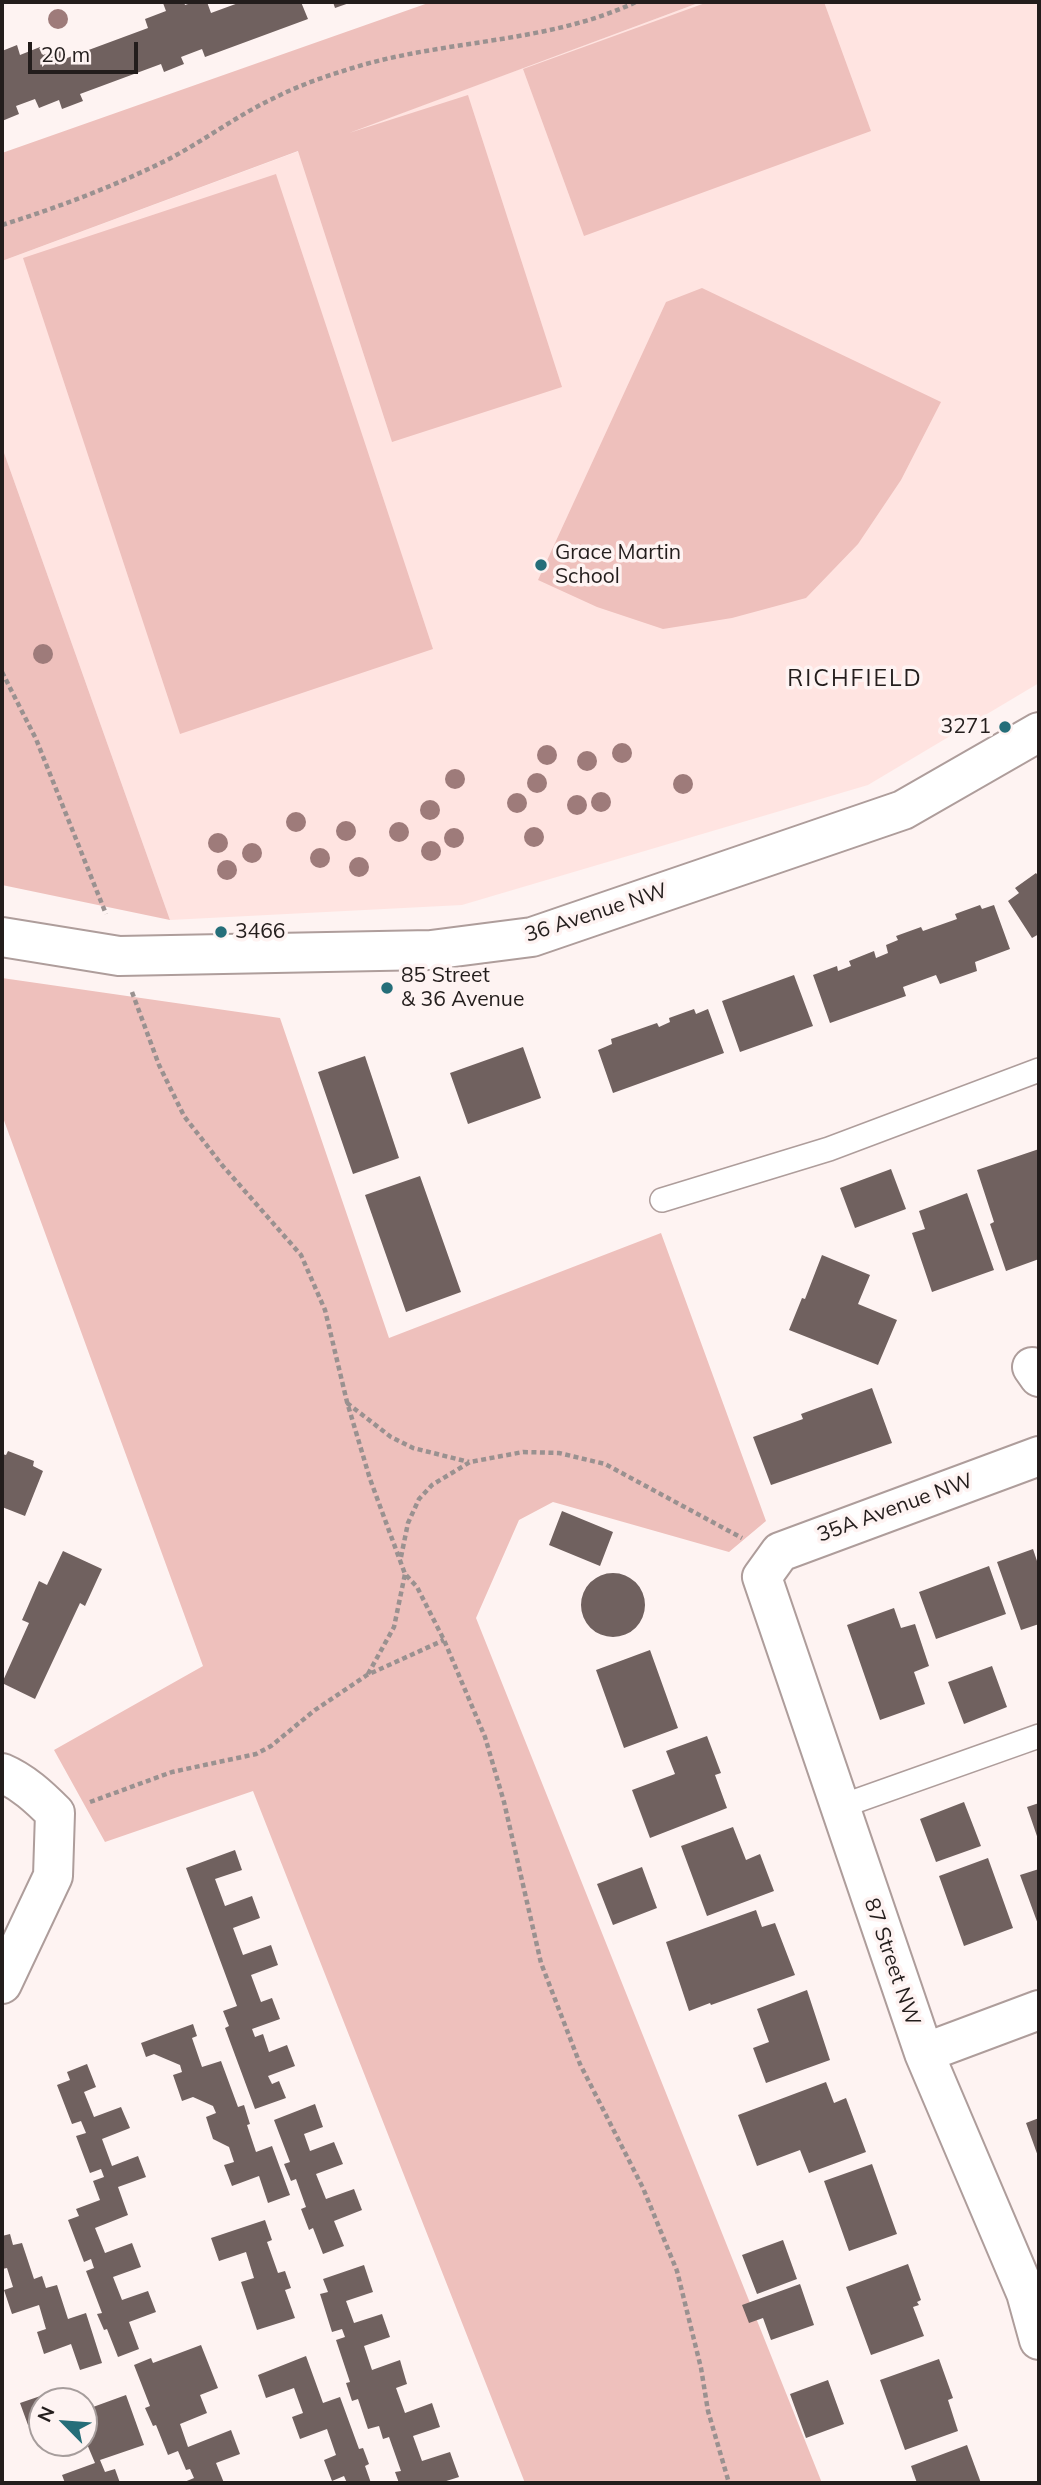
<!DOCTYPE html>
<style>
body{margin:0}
#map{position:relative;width:1041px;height:2485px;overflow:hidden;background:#fef3f2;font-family:Mulish,sans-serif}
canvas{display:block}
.frame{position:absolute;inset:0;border:4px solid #231d1c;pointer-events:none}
.north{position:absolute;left:28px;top:2387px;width:70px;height:70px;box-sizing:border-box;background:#fef3f2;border:2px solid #a69d9c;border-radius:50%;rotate:295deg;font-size:19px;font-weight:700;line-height:28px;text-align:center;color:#231d1c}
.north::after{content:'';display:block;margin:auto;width:24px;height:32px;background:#256e79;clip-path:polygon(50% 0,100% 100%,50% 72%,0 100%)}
.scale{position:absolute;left:28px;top:42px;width:110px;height:32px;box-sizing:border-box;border:4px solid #231d1c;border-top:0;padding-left:9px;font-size:21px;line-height:24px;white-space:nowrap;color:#231d1c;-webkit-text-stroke:5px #fef3f2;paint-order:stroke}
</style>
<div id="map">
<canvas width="1041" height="2485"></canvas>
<div class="frame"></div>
<div class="north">N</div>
<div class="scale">20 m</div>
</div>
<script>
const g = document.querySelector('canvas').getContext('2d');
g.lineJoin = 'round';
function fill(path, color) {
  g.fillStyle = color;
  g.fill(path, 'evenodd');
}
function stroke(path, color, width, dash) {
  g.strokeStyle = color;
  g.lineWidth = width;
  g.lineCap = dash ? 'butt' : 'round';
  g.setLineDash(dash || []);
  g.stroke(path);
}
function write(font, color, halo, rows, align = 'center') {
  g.font = font + ' Mulish,sans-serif';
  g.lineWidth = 7;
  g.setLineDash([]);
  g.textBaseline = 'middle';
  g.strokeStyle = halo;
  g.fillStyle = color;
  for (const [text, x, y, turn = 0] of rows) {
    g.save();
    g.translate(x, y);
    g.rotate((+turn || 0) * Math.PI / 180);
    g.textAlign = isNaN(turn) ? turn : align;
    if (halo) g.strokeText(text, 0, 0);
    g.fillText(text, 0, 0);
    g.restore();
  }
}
fill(new Path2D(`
 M701 2H1039V683L868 785 462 905 170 920 2 447V261Z`), '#ffe4e1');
fill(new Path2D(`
 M431 2H701L349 133 468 95 562 387 392 442 298 151 2 261V153Z
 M708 2H824L871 131 584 236 523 69Z
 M276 174 433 649 180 734 23 258Z
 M702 288 941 402 901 480 858 544 806 598 732 618 663 629 597 607 538 580 666 302Z
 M2 447 170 920 2 885Z
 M2 978 280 1018 389 1338 661 1233 766 1521 729 1552 553 1502 519 1520 476 1618 822 2483H525L253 1791 105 1842 54 1750 203 1666 2 1115Z`), '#eec0bc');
fill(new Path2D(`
 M167 2H184L185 5 194 2H207L211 13 241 2H301L308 19 205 57 202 49 181 57 184 64 164 72 161 64 80 94 83 101 62 109 59 100 39 108 35 99 16 106 19 114 2 121V51L17 45 20 55 40 47 43 55 63 48 67 58 148 28 145 19 166 11 163 3Z
 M333 2H352L335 8Z
 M1036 873 1039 877V934L1032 938 1008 901 1019 893 1015 888Z
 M980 905 982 909 994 905 1010 949 975 962 977 971 940 984 936 975 903 987 906 996 830 1023 813 975 837 966 838 971 851 966 849 961 874 951 876 958 888 953 886 945 898 940 896 936 921 927 923 931 957 919 955 914Z
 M794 975 813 1026 740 1052 722 1001Z
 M694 1009 696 1014 708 1009 724 1053 613 1093 598 1050 612 1044 611 1039 657 1023 659 1027 670 1022 669 1018Z
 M523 1047 541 1098 468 1124 450 1073Z
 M365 1056 399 1158 353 1174 318 1072Z
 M1039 1149V1259L1006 1271 990 1224 994 1222 977 1170Z
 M891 1169 906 1209 855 1228 840 1188Z
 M420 1176 461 1292 406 1312 365 1195Z
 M967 1193 994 1270 932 1292 912 1233 925 1229 919 1211Z
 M822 1255 870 1275 858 1304 897 1320 878 1365 789 1330 802 1298 805 1299Z
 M872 1388 892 1443 771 1485 753 1437 803 1419 801 1414Z
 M8 1451 34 1461 33 1466 43 1471 25 1516 2 1507V1454L6 1455Z
 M562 1511 613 1532 600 1566 549 1545Z
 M1033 1549 1039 1567V1624L1021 1630 997 1562Z
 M63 1551 102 1569 85 1606 80 1603 35 1699 2 1683 29 1623 22 1620 39 1581 47 1585Z
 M989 1566 1006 1614 936 1639 919 1592Z
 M581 1605a32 32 0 1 1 64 0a32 32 0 1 1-64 0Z
 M894 1608 901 1628 915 1624 929 1666 914 1672 925 1704 880 1720 847 1625Z
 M650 1650 678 1728 624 1748 596 1670Z
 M992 1666 1007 1707 964 1724 948 1682Z
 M707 1736 721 1773 715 1775 727 1808 650 1838 632 1790 675 1774 666 1751Z
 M964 1802 981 1846 936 1862 920 1819Z
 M1039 1803V1842L1027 1807Z
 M733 1827 746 1860 760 1854 774 1891 707 1916 681 1846Z
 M235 1850 242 1870 215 1879 225 1906 252 1896 260 1918 233 1928 243 1955 271 1945 278 1965 251 1975 261 2002 272 1998 280 2019 252 2029 255 2037 263 2034 269 2052 287 2045 295 2066 268 2076 272 2084 279 2081 286 2098 255 2109 225 2028 229 2026 223 2011 237 2006 186 1868Z
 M988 1858 1013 1928 964 1946 939 1876Z
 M642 1867 657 1908 613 1925 597 1884Z
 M1039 1869V1927L1020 1875Z
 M756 1910 762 1927 775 1923 795 1975 711 2005 710 2003 689 2011 666 1942Z
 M807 1990 830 2060 766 2083 753 2048 769 2042 757 2009Z
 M193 2024 197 2036 192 2038 202 2067 221 2061 238 2107 244 2105 250 2124 247 2125 256 2152 272 2146 290 2195 268 2203 259 2176 232 2186 224 2165 234 2162 229 2147 213 2139 206 2117 216 2113 213 2106 193 2097 182 2101 173 2075 182 2072 180 2065 154 2054 146 2057 141 2043Z
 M87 2064 96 2087 84 2092 94 2117 121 2107 130 2128 102 2139 112 2166 138 2156 146 2177 118 2187 128 2215 95 2228 105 2253 132 2243 141 2267 113 2277 122 2300 148 2291 156 2312 129 2322 139 2349 118 2357 107 2329 104 2330 97 2314 102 2313 86 2271 94 2268 91 2259 84 2262 68 2220 79 2216 76 2209 100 2200 93 2181 104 2177 101 2169 90 2173 76 2136 86 2133 81 2121 72 2124 57 2085 70 2080 67 2072Z
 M826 2082 834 2103 846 2098 866 2152 809 2173 800 2150 757 2166 738 2115Z
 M315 2104 323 2127 304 2134 310 2151 334 2142 343 2164 316 2174 326 2199 354 2189 362 2210 334 2221 344 2246 323 2254 313 2228 309 2230 301 2209 306 2207 296 2179 291 2181 284 2164 290 2162 274 2120Z
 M1039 2118V2159L1026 2123Z
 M872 2164 897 2234 849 2251 824 2181Z
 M265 2220 272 2240 267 2242 278 2273 285 2271 291 2288 285 2290 295 2318 257 2330 241 2282 254 2278 246 2252 219 2261 211 2238Z
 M10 2234 13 2245 22 2243 34 2279 42 2276 46 2288 57 2285 68 2319 86 2313 102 2363 80 2370 71 2344 44 2354 37 2332 46 2329 39 2305 12 2314 4 2290 13 2287 7 2268 2 2269V2236Z
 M783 2240 797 2279 757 2294 742 2255Z
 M908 2264 921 2300 917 2302 919 2305 913 2307 924 2336 871 2355 846 2287Z
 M364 2265 373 2292 346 2301 354 2323 382 2314 390 2337 364 2346 372 2370 400 2360 407 2384 396 2388 405 2413 432 2403 440 2427 413 2436 422 2461 450 2452 459 2477 440 2483H399L395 2472 401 2471 389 2437 383 2439 379 2426 368 2429 358 2399 352 2401 346 2383 350 2382 336 2340 345 2337 342 2329 332 2332 320 2294 328 2292 323 2279Z
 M800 2284 814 2325 771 2340 763 2318 749 2323 742 2305Z
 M201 2345 218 2388 200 2395 207 2413 180 2424 188 2447 231 2430 240 2454 216 2463 224 2483H182L194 2478 190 2469 186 2470 178 2451 168 2455 156 2425 153 2426 145 2408 150 2406 134 2365 151 2358 153 2363Z
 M306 2356 323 2403 340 2397 359 2449 363 2448 369 2464 365 2466 371 2483H347L344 2476 332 2481 324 2460 336 2455 327 2429 300 2439 292 2417 303 2413 294 2388 266 2398 258 2375Z
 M939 2359 953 2398 948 2400 958 2431 905 2450 880 2380Z
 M828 2380 844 2424 806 2438 790 2394Z
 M55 2391 58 2400 70 2395 72 2401H42V2420L28 2425 20 2403Z
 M126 2395 144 2445 100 2460 105 2472 115 2469 120 2483H65L62 2475 95 2463 84 2437V2415L94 2411 93 2407Z
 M967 2445 981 2483H917L911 2466Z`), '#70615f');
const lane = new Path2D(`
 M662 1200 829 1149 1039 1070
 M839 1807 1039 1736`);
const street = new Path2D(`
 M1032 1367 1039 1377
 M1039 1456 780 1552 762 1577 924 2053 1026 2293 1039 2340
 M2 1773C23 1782 39 1797 55 1813L53 1876 2 1984
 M924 2053 1039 2010`);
const secondary = new Path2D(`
 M2 937 119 956 431 950 532 937 903 810 1039 732`);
stroke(lane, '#ae9d9b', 26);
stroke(street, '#ae9d9b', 42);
stroke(secondary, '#ae9d9b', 42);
stroke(new Path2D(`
 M2 225C59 207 115 186 169 159 205 140 238 115 274 98 296 87 320 78 343 71 438 39 545 45 636 2
 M2 672 36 739 106 914
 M132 992 159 1065 184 1116 222 1165 301 1255 325 1310 347 1402 370 1479 405 1574 417 1587 444 1640 485 1737 504 1802 541 1963 580 2064 643 2188 677 2271 701 2368 708 2411 729 2483
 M347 1403 391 1437 413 1448 469 1462
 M401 1557 408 1523 419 1499 432 1485 470 1462 523 1452 559 1453 605 1464 742 1538
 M368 1674 394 1627 405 1574
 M90 1802 172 1772 256 1754 271 1746 315 1710 367 1675 444 1640`), '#9a9190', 4.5, [5, 3.5]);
stroke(lane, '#fff', 23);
stroke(street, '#fff', 38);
stroke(secondary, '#fff', 38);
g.fillStyle = '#9e7b7a';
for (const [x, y] of [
 [58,19],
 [43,654],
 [622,753],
 [547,755],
 [587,761],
 [455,779],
 [537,783],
 [683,784],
 [601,802],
 [517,803],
 [577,805],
 [430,810],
 [296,822],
 [346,831],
 [399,832],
 [534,837],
 [454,838],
 [218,843],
 [431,851],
 [252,853],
 [320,858],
 [359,867],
 [227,870]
]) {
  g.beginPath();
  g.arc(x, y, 10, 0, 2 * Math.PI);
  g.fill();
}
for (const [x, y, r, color] of [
 [541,565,7,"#256e79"],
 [1005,727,7,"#256e79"],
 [221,932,7,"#256e79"],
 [387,988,7,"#256e79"]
]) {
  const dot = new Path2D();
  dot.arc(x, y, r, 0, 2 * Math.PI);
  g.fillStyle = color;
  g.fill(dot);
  stroke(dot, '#fef3f2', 2.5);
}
write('21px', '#231d1c', '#fef3f2', [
 ["Grace Martin",555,553],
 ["School",555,577],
 ["3271",991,727,"right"],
 ["3466",235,932],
 ["85 Street",401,976],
 ["& 36 Avenue",401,1000]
], 'left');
write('21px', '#231d1c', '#fef3f2', [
 ["36 Avenue NW",596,913,-18],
 ["35A Avenue NW",895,1508,-20],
 ["87 Street NW",892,1962,71]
]);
g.letterSpacing = '2px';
write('23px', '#231d1c', '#fef3f2', [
 ["RICHFIELD",855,679]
]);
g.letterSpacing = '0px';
</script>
